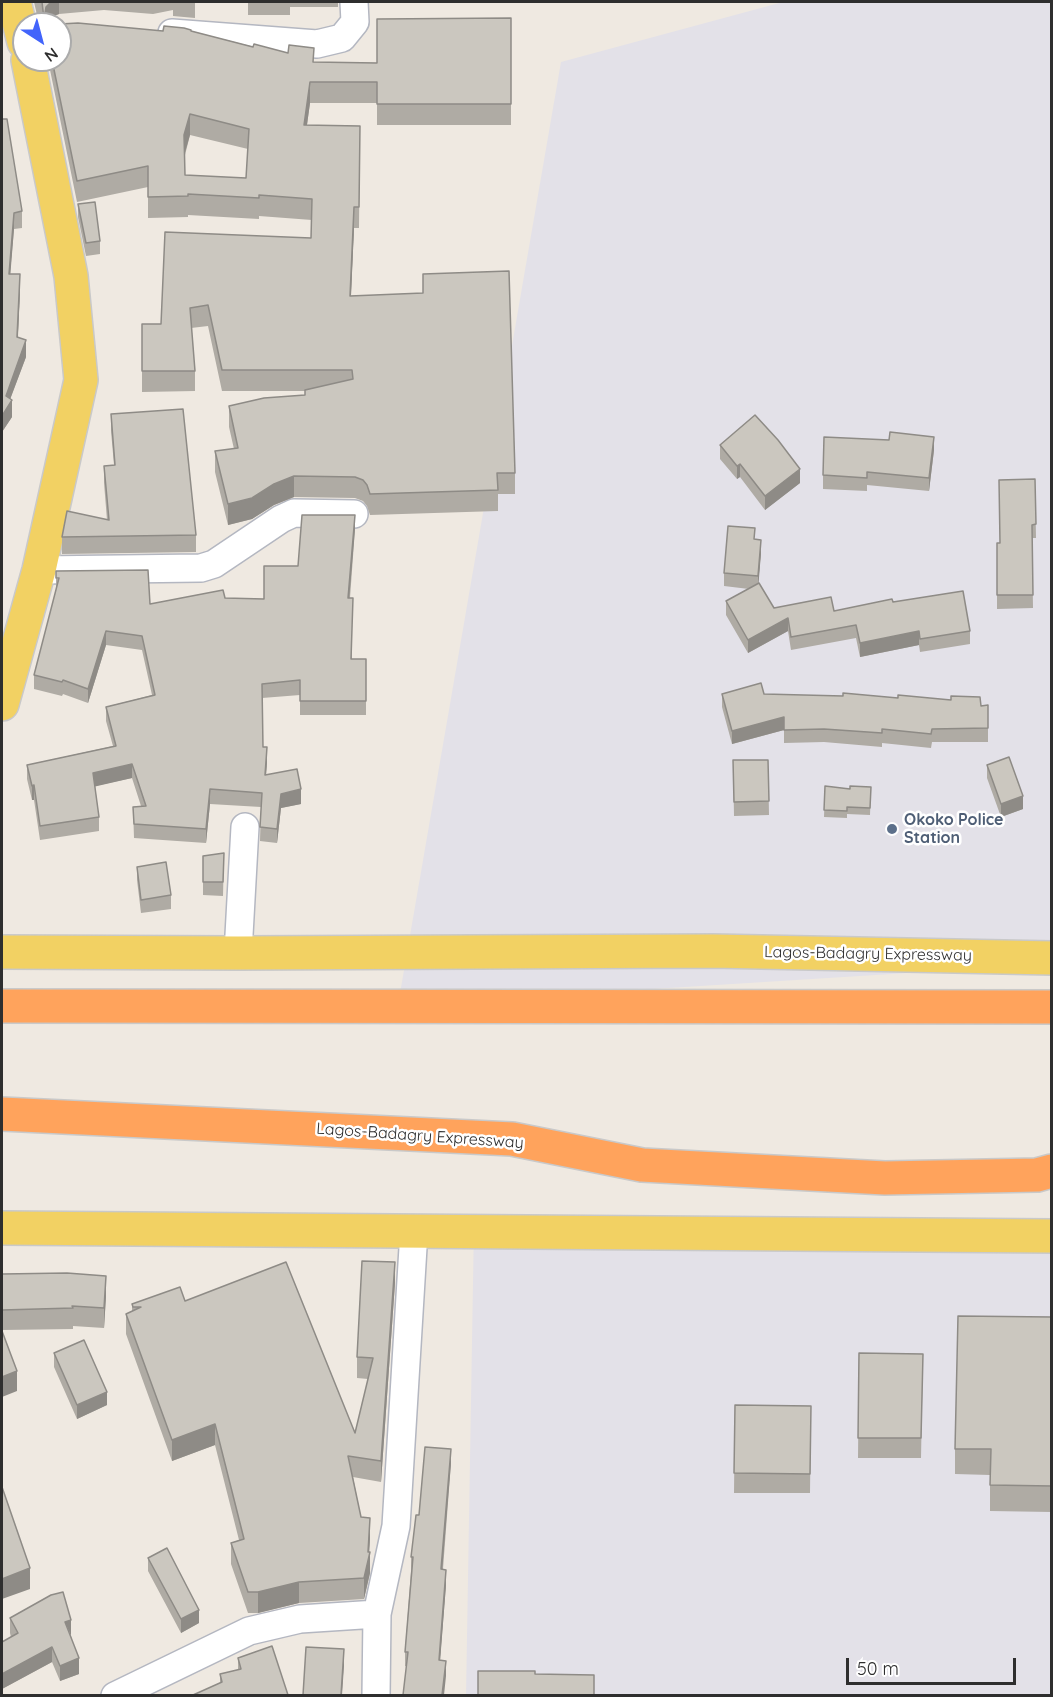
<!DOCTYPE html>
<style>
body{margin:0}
#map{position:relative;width:1053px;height:1697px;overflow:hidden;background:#efe9e1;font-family:Quicksand,sans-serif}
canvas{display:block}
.frame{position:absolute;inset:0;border:3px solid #2e2e2e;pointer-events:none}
.north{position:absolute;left:12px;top:12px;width:60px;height:60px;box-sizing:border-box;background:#fff;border:2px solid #ababab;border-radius:50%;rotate:144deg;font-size:16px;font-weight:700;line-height:24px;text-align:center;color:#2e2e2e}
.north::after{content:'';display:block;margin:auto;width:21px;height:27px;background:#4264fb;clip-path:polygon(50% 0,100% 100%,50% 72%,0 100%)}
.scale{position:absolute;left:846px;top:1658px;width:170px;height:27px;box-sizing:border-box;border:3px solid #2e2e2e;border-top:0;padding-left:8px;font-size:18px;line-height:21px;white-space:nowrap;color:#2e2e2e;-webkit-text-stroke:4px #fff;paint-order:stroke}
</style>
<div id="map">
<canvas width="1053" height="1697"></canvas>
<div class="frame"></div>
<div class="north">N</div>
<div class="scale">50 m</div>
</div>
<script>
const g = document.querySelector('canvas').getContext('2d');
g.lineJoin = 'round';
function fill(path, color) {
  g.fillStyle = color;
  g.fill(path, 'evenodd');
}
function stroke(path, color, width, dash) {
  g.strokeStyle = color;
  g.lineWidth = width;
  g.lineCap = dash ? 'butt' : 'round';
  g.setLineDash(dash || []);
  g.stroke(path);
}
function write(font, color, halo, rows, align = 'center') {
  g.font = font + ' Quicksand,sans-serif';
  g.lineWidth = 5;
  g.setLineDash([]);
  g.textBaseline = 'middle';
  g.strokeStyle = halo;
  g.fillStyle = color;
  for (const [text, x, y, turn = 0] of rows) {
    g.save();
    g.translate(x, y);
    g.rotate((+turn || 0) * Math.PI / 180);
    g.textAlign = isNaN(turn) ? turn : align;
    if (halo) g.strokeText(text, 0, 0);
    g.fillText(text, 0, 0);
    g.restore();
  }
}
fill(new Path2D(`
 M783 2H1051V964L398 1005 561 62Z
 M474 1224 1051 1245V1695L466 1696Z`), '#e3e1e8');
const minor = new Path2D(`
 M172 33 317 44 342 38 355 22 354 2
 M39 570 201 568 214 564 281 519 294 513 354 514
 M238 953 245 827
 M115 1696 249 1631 300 1619 377 1614
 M376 1696 377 1614 396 1526 414 1231`);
const major = new Path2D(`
 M14 2 24 42
 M2 704 39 570 81 380 71 276 28 60
 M2 952 238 953 713 951 1052 958
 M2 1228 1052 1236`);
const highway = new Path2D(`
 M2 1006 1052 1007
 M2 1114 512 1139 642 1165 885 1178 1037 1175 1052 1171`);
stroke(minor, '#b4b7c1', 30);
stroke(major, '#c9c9c9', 36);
stroke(highway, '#c9c9c9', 36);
stroke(minor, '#fff', 27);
stroke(major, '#f2d163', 33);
stroke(highway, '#ffa35c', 33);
fill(new Path2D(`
 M34 2H195V18L173 16V10L153 14 104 10 59 14 51 17 48 21 58 24H43L42 15H37Z
 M248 2H338V7H290V15H248Z
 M511 18V125H377V103H310L307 125 360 126 359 228H354L351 296 423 293V274L515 473V494H498V511L370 515 367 506 363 501 355 498 294 497 274 505 252 519 228 525 215 472V451L234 449 229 427V406L305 395V391H222L208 326 191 328 195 371V391L142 392V324H161L311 238 312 220 259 216V219L188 215V217L148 218V187L77 202 48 60H60L163 31H191L314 62 377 63ZM190 135 248 149 246 178 185 175V155Z
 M2 119 22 211V228L14 229 10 274 20 291 18 337 26 357 10 399 12 417 2 432Z
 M78 204 100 241V254L86 256 78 217Z
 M111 414 196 535V552L62 554V537L107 520 104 483V466L114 465 111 431Z
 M720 445 800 483 765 510 740 477 737 479 720 459Z
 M934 450 929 491 867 485V491L823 489V475Z
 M1035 479 1036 538H1032L1033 608 997 609V543H1000Z
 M355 529 350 598 352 659H366V715H300V695L262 698 263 747 267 762 266 775 301 804 281 808 277 843 260 841 261 807 210 804 206 843 134 838 133 807 141 806 132 778 95 786 99 817V831L40 840 34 800H32L27 779V765L113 746 106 721V707L152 695 142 650 106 645 88 703 63 694 62 696 34 689V675L56 591V578L150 604 225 598 264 599 298 566Z
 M755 539 761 553 758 584 774 608 834 611 893 602 970 631V644L920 652 919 645 860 657 856 638 791 650 788 631 748 653 726 615V601L749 589 724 586V573Z
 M722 694H764L981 706 988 705V742H932L931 748 882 743V747L824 742 784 743V730L732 744 722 707Z
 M733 760H768L769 815 734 816Z
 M987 765 1023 809 1001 817 987 778Z
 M825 786 850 789 871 787 870 815 847 814V818L824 817Z
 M224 853 223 896 203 895V856Z
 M137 867 171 895V909L141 913 137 880Z
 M2 1271V1274L106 1296 104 1328 73 1326V1329L2 1330Z
 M395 1283 381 1482 353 1477 361 1517 370 1538 369 1552 370 1573 364 1599 299 1603 258 1613H248L231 1564V1543L239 1540 215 1445 172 1461 126 1334V1314L132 1311V1304L185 1301 355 1433 368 1379 357 1378V1357Z
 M1052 1317V1512L990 1511V1475L955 1474V1449Z
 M54 1353 107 1405 77 1419 54 1367Z
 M859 1353 923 1354 921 1458H858Z
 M735 1405 811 1406 810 1493H734Z
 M451 1463 443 1569 446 1585 440 1660 446 1676 405 1666V1652L411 1571V1557L419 1515Z
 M148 1558 199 1623 181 1633 148 1571Z
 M10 1618 71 1636 79 1674 60 1681 52 1662 2 1689V1642L11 1637 10 1633Z
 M238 1658 288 1695 220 1683V1674L238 1670Z`), '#afaba4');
fill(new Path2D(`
 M51 2H59V14L51 17 46 23 44 20V24L46 7Z
 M310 82V103L304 146V125Z
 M190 114V135L184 156V135Z
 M354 207V228L350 317V296Z
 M14 213V229L9 291V274Z
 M20 274V291L17 354V337Z
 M26 340V357L8 405 12 400V417L2 432V416L6 396Z
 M934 437V450L929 491V478Z
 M740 464V477L737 479V466Z
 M800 469V483L765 510V496Z
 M294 476V497L274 505 252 519 228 525V504L274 484Z
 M355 515V529L348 612V598Z
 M761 540V553L758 590V576Z
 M788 618V631L748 653V640Z
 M106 631V645L88 703V689Z
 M919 631V645L860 657V643Z
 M784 717V730L732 744V731Z
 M267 747V762L265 789V775Z
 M132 764V778L93 787V773Z
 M34 785V800H32V786Z
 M210 789V804L206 843V829Z
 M301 789V804L281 808 277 843V829L281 794Z
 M1023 796V809L1001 817V804Z
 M395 1262V1283L381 1482V1461Z
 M106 1276V1296L104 1328V1308Z
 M17 1371V1391L2 1397V1377Z
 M107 1392V1405L77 1419V1405Z
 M215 1424V1445L172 1461V1440Z
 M451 1449V1463L441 1584V1569Z
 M370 1518V1538L369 1556 370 1552V1573L364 1599V1578L368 1552Z
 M30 1568V1589L2 1599V1579Z
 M446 1570V1585L439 1675V1660Z
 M299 1582V1603L258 1613V1592Z
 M199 1610V1623L181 1633V1619Z
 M71 1620V1636L65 1622Z
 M52 1647V1662L2 1689V1674Z
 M344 1649V1666L342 1695H341Z
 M79 1658V1674L60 1681V1666Z
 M446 1661V1676L444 1695H442Z`), '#8e8b86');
const building = new Path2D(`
 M42 2H51L46 7 44 19Z
 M511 18V104H377V82H310L304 125 360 126 359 207H354L350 296 423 293V274L509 271 515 473H497L498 490 370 494 367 485 363 480 355 477 294 476 274 484 252 498 228 504 215 451 238 448 229 406 264 398 305 395V390L353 379 352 370H222L208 305 190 308 195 371H142V324H161L165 232 311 238 312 199 259 195V198L188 194V196L148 197V166L77 181 52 60H60V24L78 23 163 31 164 26 184 28 191 30V31L253 47 254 44 288 53 289 45 314 48 313 62 377 63V19ZM190 114 249 129 246 178 185 175 184 135Z
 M44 20 58 24H45Z
 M2 119H7L22 211 14 213 9 274H20L17 337 26 340 6 396 12 400 2 416Z
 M95 202 100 241 86 243 78 204Z
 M183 409 196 535 62 537 67 511 109 520 104 466 115 465 111 414Z
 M755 415 778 440 800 469 765 496 740 464 737 466 720 445Z
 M890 432 934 437 929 478 867 472V478L823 475 824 437 889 440Z
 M1035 479 1036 524 1032 525 1033 595H997V543H1000L999 480Z
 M302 515H355L348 598H353L351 659H366V701H300V680L262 684 263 747H267L265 775 297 769 301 789 281 794 277 829 260 827 262 793 210 789 206 829 134 824 133 807 146 806 132 764 93 773 99 817 40 826 34 785 32 786 27 765 116 746 106 707 155 695 142 636 106 631 88 689 63 680 62 682 34 675 59 578H56V571L148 570 150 604 223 590 225 598 264 599V566H298Z
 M728 526 755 528 754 539 761 540 758 576 724 573Z
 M759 583 774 608 831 597 834 611 892 599 893 602 963 591 970 631 920 639 919 631 860 643 856 625 791 637 788 618 748 640 726 601Z
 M761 683 764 694 843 696V693L898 698V695L951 700V696L980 697 981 706 988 705V728L932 729 931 734 882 729V733L824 729 784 730V717L732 731 722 694Z
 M1009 757 1023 796 1001 804 987 765Z
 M733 760H768L769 801 734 802Z
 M825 786 850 789V786L871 787 870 808 847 807V811L824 810Z
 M224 853 223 882H203V856Z
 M166 862 171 895 141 900 137 867Z
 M362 1261 395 1262 381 1461 348 1456 361 1517 370 1518 368 1552H370L364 1578 299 1582 258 1592H248L231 1543 244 1539 215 1424 172 1440 126 1314 141 1307H133L132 1304 180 1287 185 1301 286 1262 355 1433 373 1358 357 1357Z
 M2 1271V1274L67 1273 106 1276 104 1308 72 1306 73 1308 2 1310Z
 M958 1316 1052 1317V1486L990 1485 991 1449H955Z
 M2 1331 17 1371 2 1377Z
 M84 1340 107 1392 77 1405 54 1353Z
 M859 1353 923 1354 921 1438H858Z
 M735 1405 811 1406 810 1474 734 1473Z
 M425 1447 451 1449 441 1569 446 1570 439 1660 446 1661 442 1695H403L408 1652H405L413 1557H411L416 1515H419Z
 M2 1487 30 1568 2 1579Z
 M167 1548 199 1610 181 1619 148 1558Z
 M63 1592 71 1620 65 1622 79 1658 60 1666 52 1647 2 1674V1642L18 1633 10 1618 51 1595Z
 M272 1646 288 1695H193L222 1682 220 1674 241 1669 238 1658Z
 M306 1647 344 1649 341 1695H303Z
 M478 1671H535V1674L594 1675V1695H478Z`);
fill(building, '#cbc7bf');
stroke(building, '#8e8b86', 1.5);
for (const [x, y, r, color] of [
 [892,829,6,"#5c6f8a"]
]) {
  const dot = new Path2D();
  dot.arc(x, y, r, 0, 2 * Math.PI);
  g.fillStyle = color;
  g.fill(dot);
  stroke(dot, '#fff', 2);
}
write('bold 16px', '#4e5e75', '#fff', [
 ["Okoko Police",904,820],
 ["Station",904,838]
], 'left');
write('16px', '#2e2e2e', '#fff', [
 ["Lagos-Badagry Expressway",868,954,1],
 ["Lagos-Badagry Expressway",420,1136,4]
]);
</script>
